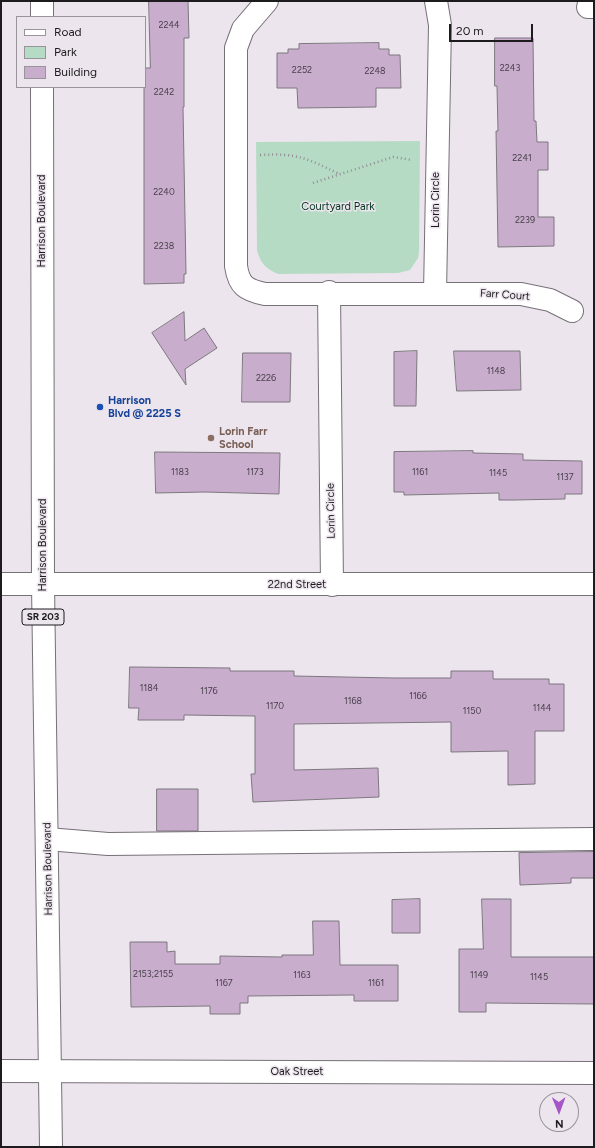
<!DOCTYPE html>
<style>
body{margin:0}
#map{position:relative;width:595px;height:1148px;overflow:hidden;background:#ece5ed;font-family:Figtree,sans-serif}
canvas{display:block}
.frame{position:absolute;inset:0;border:2px solid #1d1b1e;pointer-events:none}
.legend{position:absolute;left:16px;top:16px;width:130px;height:72px;box-sizing:border-box;background:#ece5ed;border:1px solid #99949a;margin:0;padding:5px 7px;list-style:none;font-size:12px;color:#1d1b1e}
.legend li{display:flex;align-items:center;gap:8px;height:20px}
.legend b{width:20px;border:1px solid #99949a}
.north{position:absolute;left:539px;top:1092px;width:40px;height:40px;box-sizing:border-box;background:#ece5ed;border:1px solid #99949a;border-radius:50%;rotate:179deg;font-size:11px;font-weight:700;line-height:16px;text-align:center;color:#1d1b1e}
.north::after{content:'';display:block;margin:auto;width:14px;height:18px;background:#a655c6;clip-path:polygon(50% 0,100% 100%,50% 72%,0 100%)}
.scale{position:absolute;left:449px;top:24px;width:84px;height:18px;box-sizing:border-box;border:2px solid #1d1b1e;border-top:0;padding-left:5px;font-size:12px;line-height:14px;white-space:nowrap;color:#1d1b1e;-webkit-text-stroke:3px #ece5ed;paint-order:stroke}
</style>
<div id="map">
<canvas width="595" height="1148"></canvas>
<div class="frame"></div>
<ul class="legend">
<li><b style="height:5px;background:#fff"></b>Road</li>
<li><b style="height:11px;background:#b6dbc5"></b>Park</li>
<li><b style="height:11px;background:#c9adcd"></b>Building</li>
</ul>
<div class="north">N</div>
<div class="scale">20 m</div>
</div>
<script>
const g = document.querySelector('canvas').getContext('2d');
g.lineJoin = 'round';
function fill(path, color) {
  g.fillStyle = color;
  g.fill(path, 'evenodd');
}
function stroke(path, color, width, dash) {
  g.strokeStyle = color;
  g.lineWidth = width;
  g.lineCap = dash ? 'butt' : 'round';
  g.setLineDash(dash || []);
  g.stroke(path);
}
function write(font, color, halo, rows, align = 'center') {
  g.font = font + ' Figtree,sans-serif';
  g.lineWidth = 3;
  g.setLineDash([]);
  g.textBaseline = 'middle';
  g.strokeStyle = halo;
  g.fillStyle = color;
  for (const [text, x, y, turn = 0] of rows) {
    g.save();
    g.translate(x, y);
    g.rotate((+turn || 0) * Math.PI / 180);
    g.textAlign = isNaN(turn) ? turn : align;
    if (halo) g.strokeText(text, 0, 0);
    g.fillText(text, 0, 0);
    g.restore();
  }
}
fill(new Path2D(`
 M420 141 419 252 418 258 410 270 398 273 278 274C266 269 260 263 257 250L256 142Z`), '#b6dbc5');
const building = new Path2D(`
 M149 1H188L189 38H184V107H183L186 274H184V283L144 284V87H145V68H150Z
 M495 38H533L534 121H536L537 142H548V170H538V217H554V246L498 247 496 131H498L497 86H495Z
 M379 43V49H389V55H400L401 88H376V107L298 108 297 88H277V53H288V49H299V44Z
 M184 312 185 341 204 328 217 348 185 369 186 385 152 333Z
 M417 351 416 406H394V352Z
 M454 351H520L521 390 457 391Z
 M243 353H291L290 402H242Z
 M473 451V453L523 454V460L582 461V494H565V499L514 500H499V493L404 495V492H394V452Z
 M155 452 280 453 279 494 205 492 156 493Z
 M130 667 230 668V671H294V676L394 678H451V671H493V679H549V684H564V731H535V784L508 785V751L451 752V722L294 724V770L378 768 379 797 253 802 251 774H255V716L184 715V720H138L139 708H129Z
 M157 789H198V831H157Z
 M594 852V878H571V883L520 885 519 853Z
 M420 899V933H392V900Z
 M482 899H511V957H594V1004L486 1003V1012H459V949H483Z
 M313 921H339L340 965H398V1001H354V995L248 996V1003H240V1014H210V1006L131 1007 130 942H167V952L175 951V964H220V956L282 957V955H313Z`);
fill(building, '#c9adcd');
stroke(building, '#7d777e', 1);
const minor = new Path2D(`
 M267 1 243 29 236 48V266C239 286 246 290 265 294H521L550 300 572 311
 M588 7H594
 M329 292 332 585
 M435 293 440 25 436 1
 M1 584H594
 M47 839 108 844 594 839
 M1 1071 594 1073`);
const major = new Path2D(`
 M42 1V17
 M42 87 43 584 51 1147`);
stroke(minor, '#767077', 24);
stroke(major, '#767077', 24);
stroke(new Path2D(`
 M260 155C298 153 306 158 339 174
 M313 183 393 157 412 160`), '#918c92', 2.5, [1, 3]);
stroke(minor, '#fff', 22);
stroke(major, '#fff', 22);
for (const [x, y, r, color] of [
 [100,407,4,"#1a4fb4"],
 [211,438,4,"#8d6e63"]
]) {
  const dot = new Path2D();
  dot.arc(x, y, r, 0, 2 * Math.PI);
  g.fillStyle = color;
  g.fill(dot);
  stroke(dot, '#ece5ed', 1.5);
}
write('9px', '#48404a', null, [
 ["2244",169,25],
 ["2243",510,68],
 ["2252",302,70],
 ["2248",375,71],
 ["2242",164,92],
 ["2241",522,158],
 ["2240",164,192],
 ["2239",525,220],
 ["2238",164,246],
 ["1148",496,371],
 ["2226",266,378],
 ["1183",180,472],
 ["1173",255,472],
 ["1161",420,472],
 ["1145",498,473],
 ["1137",565,477],
 ["1184",149,688],
 ["1176",209,691],
 ["1166",418,696],
 ["1168",353,701],
 ["1170",275,706],
 ["1144",542,708],
 ["1150",472,711],
 ["2153;2155",153,974],
 ["1163",302,975],
 ["1149",479,975],
 ["1145",539,977],
 ["1167",224,983],
 ["1161",376,983]
]);
for (const [x, y, w] of [
 [43,617,42]
]) {
  const box = new Path2D();
  box.roundRect(x - w / 2, y - 8, w, 16, 3);
  g.fillStyle = '#ece5ed';
  g.fill(box);
  stroke(box, '#1d1b1e', 1);
}
write('bold 10px', '#1d1b1e', null, [
 ["SR 203",43,617]
]);
write('11px', '#1d1b1e', '#ece5ed', [
 ["Lorin Circle",436,200,-90],
 ["Harrison Boulevard",42,221,-90],
 ["Farr Court",505,295,4],
 ["Lorin Circle",331,511,-91],
 ["Harrison Boulevard",43,545,-90],
 ["22nd Street",297,585],
 ["Harrison Boulevard",48,869,-91],
 ["Oak Street",297,1072]
]);
write('11px', '#00341e', '#ece5ed', [
 ["Courtyard Park",338,207]
]);
write('bold 11px', '#164399', '#ece5ed', [
 ["Harrison",108,401],
 ["Blvd @ 2225 S",108,414]
], 'left');
write('bold 11px', '#785e54', '#ece5ed', [
 ["Lorin Farr",219,432],
 ["School",219,445]
], 'left');
</script>
